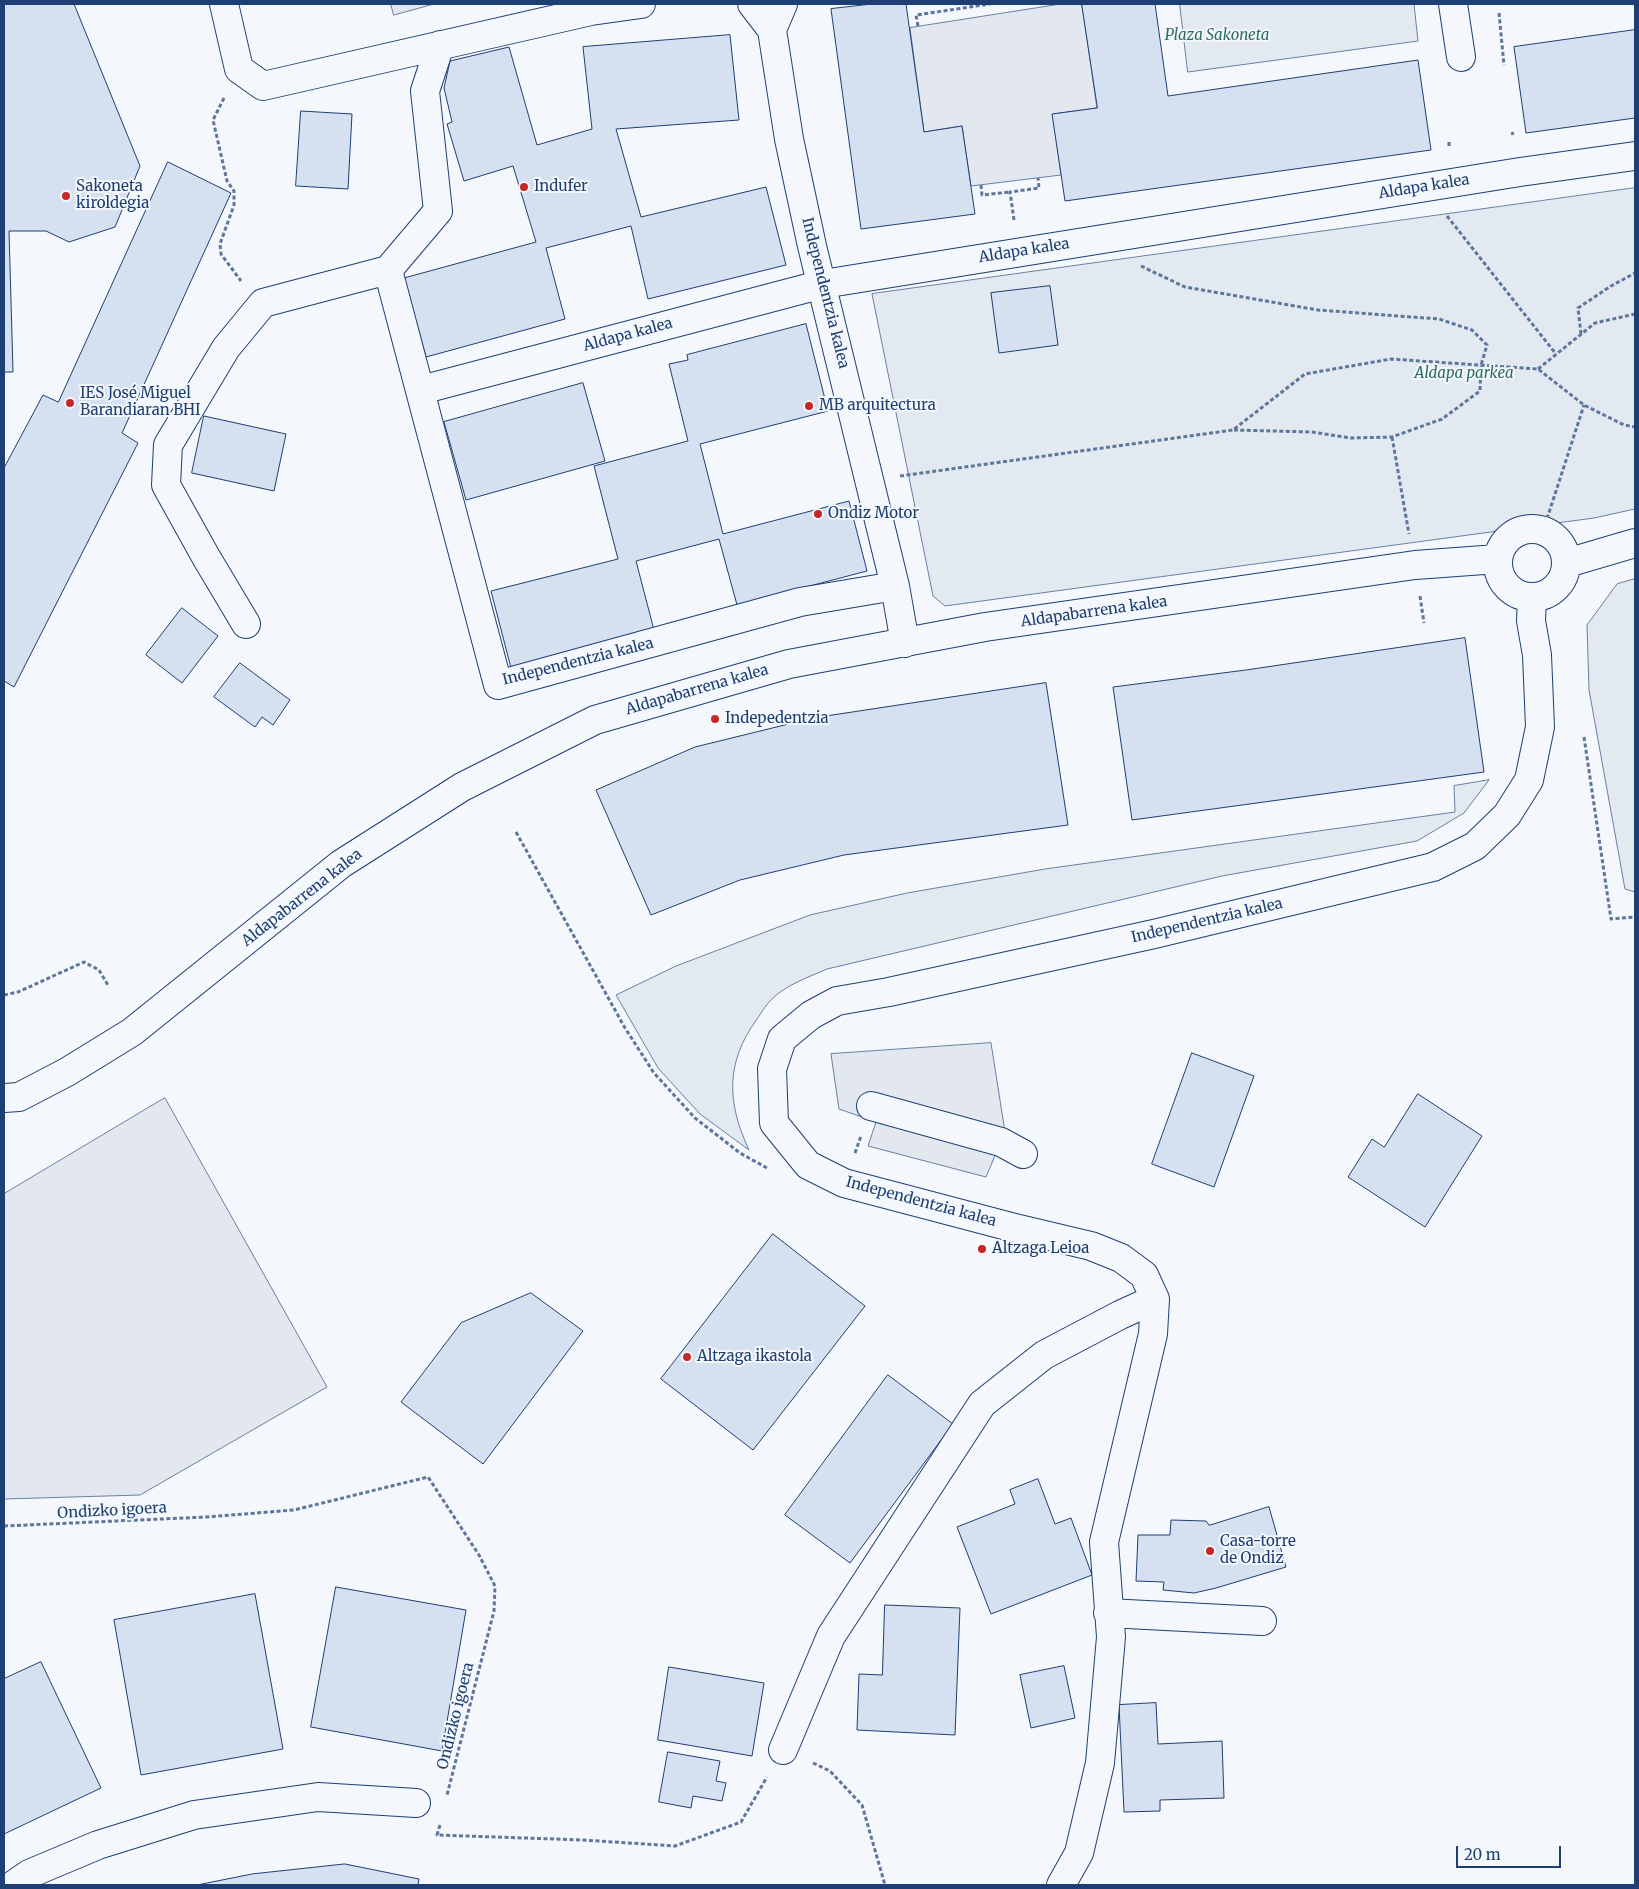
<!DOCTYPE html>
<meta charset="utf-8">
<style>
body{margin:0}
#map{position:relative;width:1639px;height:1889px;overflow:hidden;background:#f4f7fb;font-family:Merriweather,serif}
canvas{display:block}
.frame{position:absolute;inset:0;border:5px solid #1d3f73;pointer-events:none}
.scale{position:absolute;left:1456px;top:1846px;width:105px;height:22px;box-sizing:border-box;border:2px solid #1d3f73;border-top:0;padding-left:6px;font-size:15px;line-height:18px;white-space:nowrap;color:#1d3f73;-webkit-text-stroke:4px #f4f7fb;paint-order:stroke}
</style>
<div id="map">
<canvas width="1639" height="1889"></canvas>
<div class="frame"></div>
<div class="scale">20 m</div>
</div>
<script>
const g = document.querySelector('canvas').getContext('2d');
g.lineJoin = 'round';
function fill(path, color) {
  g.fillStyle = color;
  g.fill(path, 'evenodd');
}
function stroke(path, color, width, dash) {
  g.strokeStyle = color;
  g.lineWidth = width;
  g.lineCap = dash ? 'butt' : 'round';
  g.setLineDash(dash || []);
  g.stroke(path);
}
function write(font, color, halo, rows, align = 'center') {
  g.font = font + ' Merriweather,serif';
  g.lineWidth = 4;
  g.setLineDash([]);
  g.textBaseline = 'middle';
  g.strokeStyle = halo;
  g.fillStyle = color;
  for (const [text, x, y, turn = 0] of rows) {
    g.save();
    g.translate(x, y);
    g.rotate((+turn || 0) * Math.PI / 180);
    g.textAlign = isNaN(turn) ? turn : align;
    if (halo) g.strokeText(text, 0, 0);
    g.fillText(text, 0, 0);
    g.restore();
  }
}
const green = new Path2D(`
 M1180 4H1414L1418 41 1188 72Z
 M1635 188V509L1594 518 945 606 933 596 872 294Z
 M1635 579V892L1625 889 1589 690 1587 625 1617 584Z
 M1489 780 1464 813 1417 841 1222 876 827 969C809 977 788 984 773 998 767 1003 762 1012 757 1019 725 1063 727 1103 749 1150L700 1114 658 1068 616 995 676 966 810 915 907 893 1045 869 1455 812 1454 786Z`);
fill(green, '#e3e9f0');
stroke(green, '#687fa3', 1);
const parking = new Path2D(`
 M391 4H434L394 15Z
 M1061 4H1082L1097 108 1053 114 1061 175 971 186 962 126 924 132 910 28Z
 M991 1043 1005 1132 986 1177 868 1146 876 1122 839 1109 831 1054Z
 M165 1098 327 1387 140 1495 4 1499V1194Z`);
fill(parking, '#e3e8f0');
stroke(parking, '#687fa3', 1);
const building = new Path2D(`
 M4 4H74L140 166 115 227 69 242 46 231H9L13 372H4Z
 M872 4H906L924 132 962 126 975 214 861 229 831 9Z
 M1082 4H1155L1168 96 1418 60 1431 150 1065 201 1052 114 1097 108Z
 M1635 30V118L1526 133 1514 47Z
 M730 35 739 120 616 129 641 217 766 187 786 265 648 299 631 226 546 248 565 319 426 357 404 278 536 242 513 166 464 181 447 124 452 122 444 88 450 61 509 47 537 145 592 129 583 47Z
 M301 111 352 114 348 189 296 186Z
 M168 162 231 193 122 433 138 443 14 687 4 681V468L43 395 58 402Z
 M1050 286 1058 345 999 353 991 293Z
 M806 324 828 411 700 444 723 534 849 501 867 571 737 605 719 539 636 561 654 630 511 668 491 591 618 559 594 466 688 441 669 364 688 360 687 355Z
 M583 383 605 461 466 500 444 422Z
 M204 416 286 434 274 491 192 473Z
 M182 608 218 636 182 683 146 655Z
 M1465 638 1484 772 1132 820 1113 687 1246 670Z
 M240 663 290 700 273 725 262 717 255 727 214 697Z
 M1046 683 1068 825 844 855 740 880 651 915 596 790 695 747 813 718Z
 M1192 1053 1254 1076 1214 1187 1152 1164Z
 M1418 1094 1482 1136 1425 1227 1348 1177 1372 1139 1384 1147Z
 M773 1234 865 1306 753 1450 661 1379Z
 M531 1293 583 1331 483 1464 401 1402 461 1323Z
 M888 1375 953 1424 850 1563 785 1515Z
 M1038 1479 1055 1524 1071 1518 1092 1575 991 1614 957 1527 1015 1504 1010 1490Z
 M1269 1507 1286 1567 1216 1588 1194 1593 1163 1590 1164 1582 1136 1581 1138 1535H1170L1171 1520 1206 1521 1209 1525Z
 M336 1587 466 1610 442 1751 311 1727Z
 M255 1594 283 1749 141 1775 114 1620Z
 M885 1605 960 1608 955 1735 857 1730 859 1674 882 1675Z
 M41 1662 101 1788 4 1834V1679Z
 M1064 1666 1075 1718 1031 1728 1020 1675Z
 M669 1667 764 1683 752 1756 658 1740Z
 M1156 1703 1158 1744 1222 1741 1224 1798 1160 1800V1811L1124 1812 1119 1705Z
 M668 1752 720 1761 716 1781 726 1783 722 1801 693 1796 691 1808 659 1802Z
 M345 1864 419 1879 418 1885H197L252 1874Z`);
fill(building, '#d5e0f0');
stroke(building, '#1d3f73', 1);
const minor = new Path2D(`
 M224 4 239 69 263 86 591 11 641 4
 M752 4 772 30 789 139 812 246 895 586 905 643
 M1453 4 1461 57
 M772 30 783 4
 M440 45 425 91 438 211 388 270 498 685 800 602 895 586
 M421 390 823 284 1520 172 1635 156
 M1498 563a34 34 0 1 1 68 0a34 34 0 1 1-68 0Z
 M1567 563 1635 543
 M246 624 206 557 166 485 168 445 226 348 263 303 388 270
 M4 1098 19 1097 67 1072 132 1032 341 864 462 787 595 720 789 664 985 627 1415 565 1498 559
 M871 1106 1001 1142 1023 1154
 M1108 1613 1262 1621
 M783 1750 831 1636 982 1404 1044 1355 1120 1315 1155 1299
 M13 1885 29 1874 98 1845 194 1815 318 1797 416 1803
 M1061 1885 1079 1853 1100 1763 1111 1637 1104 1542 1153 1334 1155 1299 1144 1275 1121 1258 1091 1246 1011 1227 844 1183 808 1165 774 1123 772 1069 782 1039 811 1015 837 1001 889 992 1154 934 1433 867 1475 846 1507 815 1529 780 1540 727 1537 655 1531 621 1532 598`);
stroke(minor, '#1d3f73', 30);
stroke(new Path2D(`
 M1499 13 1504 65
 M918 26 916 15 990 4
 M224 98 213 120 227 181 234 191V205L220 244 221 254 241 281
 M1512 132 1513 135
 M1449 142V146
 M981 185 982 195 1010 192
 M1447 216 1556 354
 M1014 220 1010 192 1039 188 1038 178
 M1141 266 1185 287 1318 310 1439 319 1472 330 1487 345 1481 365 1480 391 1442 419 1392 437 1351 438 1312 432 1234 430
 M1581 334 1578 308 1611 286 1635 273
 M1538 369 1595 323 1635 314
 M1392 437 1409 534
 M900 476 1233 430 1305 374 1391 359 1538 369 1584 405 1624 425 1635 427
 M1543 531 1584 405
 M1420 596 1424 623
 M1584 737 1611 919 1635 917
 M516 832 625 1028 654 1073 695 1118 740 1153 767 1168
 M4 995 18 992 84 962 99 970 109 987
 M855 1153 861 1136
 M4 1526 206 1517 294 1510 428 1477 479 1555 495 1586 494 1611 447 1795
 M813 1763 830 1771 862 1805 885 1885
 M440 1825 437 1835 583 1840 675 1846 741 1822 767 1777`), '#5e769c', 3, [4, 2.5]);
stroke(minor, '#f4f7fb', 28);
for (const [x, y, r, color] of [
 [524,187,5,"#c62828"],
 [66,196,5,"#c62828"],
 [70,403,5,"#c62828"],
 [809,406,5,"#c62828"],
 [818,514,5,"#c62828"],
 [715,719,5,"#c62828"],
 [982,1249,5,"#c62828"],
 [687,1357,5,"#c62828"],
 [1210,1551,5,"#c62828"]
]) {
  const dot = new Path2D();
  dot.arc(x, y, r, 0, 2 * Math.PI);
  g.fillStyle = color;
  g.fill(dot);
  stroke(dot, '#f4f7fb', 2);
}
write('italic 15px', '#2c6c60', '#f4f7fb', [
 ["Plaza Sakoneta",1217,36],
 ["Aldapa parkea",1464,374]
]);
write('15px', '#1d3f73', '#f4f7fb', [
 ["Sakoneta",76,187],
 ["kiroldegia",76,204],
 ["Indufer",534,187],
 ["IES José Miguel",80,394],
 ["Barandiaran BHI",80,411],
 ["MB arquitectura",819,406],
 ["Ondiz Motor",828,514],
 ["Indepedentzia",725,719],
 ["Altzaga Leioa",992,1249],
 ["Altzaga ikastola",697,1357],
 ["Casa-torre",1220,1542],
 ["de Ondiz",1220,1559]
], 'left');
write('15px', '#1d3f73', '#f4f7fb', [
 ["Aldapa kalea",1424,187,-9],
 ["Aldapa kalea",1024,251,-9],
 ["Independentzia kalea",825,293,76],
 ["Aldapa kalea",628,335,-15],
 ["Aldapabarrena kalea",1094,612,-8],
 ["Independentzia kalea",578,662,-14],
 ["Aldapabarrena kalea",697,690,-16],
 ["Aldapabarrena kalea",302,898,-38],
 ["Independentzia kalea",1207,921,-13],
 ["Independentzia kalea",921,1202,15],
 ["Ondizko igoera",112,1511,-3],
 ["Ondizko igoera",456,1716,-76]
]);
</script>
